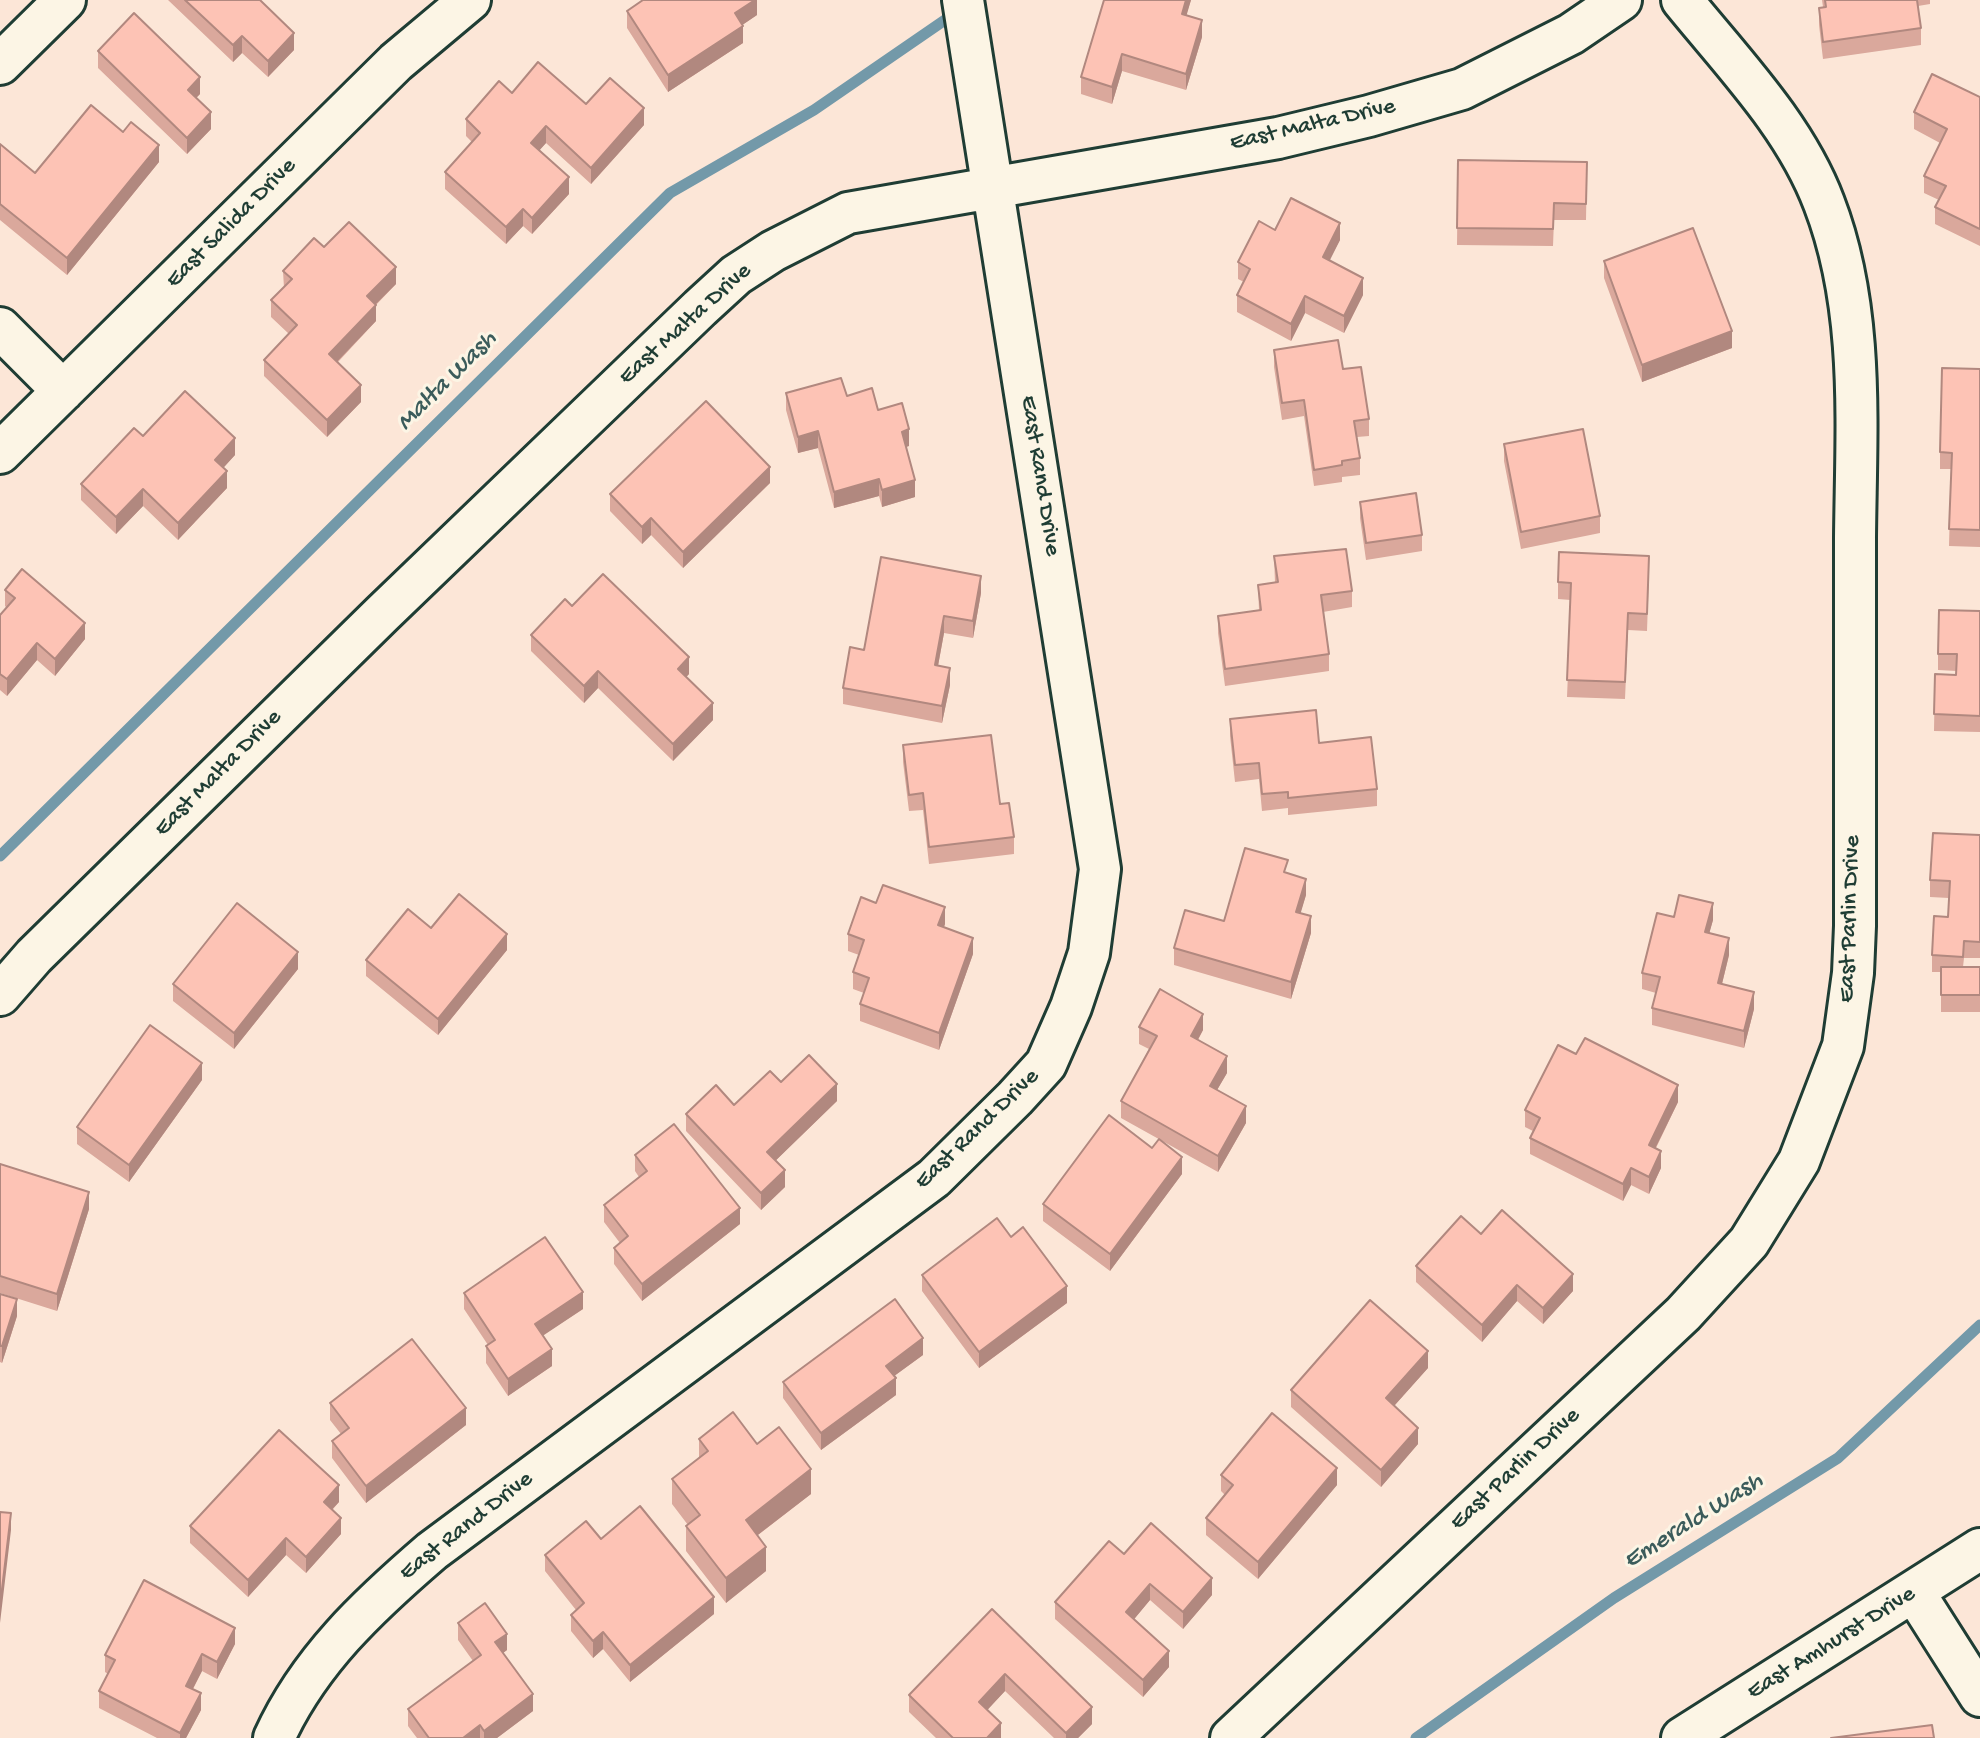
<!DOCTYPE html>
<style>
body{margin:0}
canvas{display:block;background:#fce6d7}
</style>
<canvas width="1980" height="1738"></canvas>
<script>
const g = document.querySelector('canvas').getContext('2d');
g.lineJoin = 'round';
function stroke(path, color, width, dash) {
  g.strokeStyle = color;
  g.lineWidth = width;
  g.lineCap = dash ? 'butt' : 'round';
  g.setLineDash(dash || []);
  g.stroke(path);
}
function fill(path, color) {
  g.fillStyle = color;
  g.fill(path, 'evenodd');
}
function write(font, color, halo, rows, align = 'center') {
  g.font = font + ' "Gochi Hand",sans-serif';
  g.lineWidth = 6;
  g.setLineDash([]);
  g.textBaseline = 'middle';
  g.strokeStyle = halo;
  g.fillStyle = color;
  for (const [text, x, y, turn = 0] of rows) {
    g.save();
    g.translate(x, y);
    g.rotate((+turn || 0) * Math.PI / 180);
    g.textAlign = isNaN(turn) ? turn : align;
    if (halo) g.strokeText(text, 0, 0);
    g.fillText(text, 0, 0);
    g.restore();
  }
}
stroke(new Path2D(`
 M0 856 670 193 814 110 958 11
 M1416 1738 1614 1598 1838 1458 1980 1325`), '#7399a9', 11);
const minor = new Path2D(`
 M0 64 65 0
 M0 328 63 391
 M0 453 396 62 470 0
 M0 995 34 956 382 614 700 308 736 275 773 251 848 213 1278 138 1369 116 1462 89 1571 34 1621 0
 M1914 1592 1980 1696
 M274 1738C309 1661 368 1606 432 1551L934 1178 1015 1098 1046 1064 1071 1007 1089 953 1100 869 963 0
 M1231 1738 1683 1314 1749 1242 1799 1161 1843 1046 1853 973 1855 926C1855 797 1855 667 1855 538 1856 427 1865 309 1824 203 1795 126 1733 63 1682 0
 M1682 1738 1980 1549`);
stroke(minor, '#1f3d34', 46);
stroke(minor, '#fcf5e5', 40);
fill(new Path2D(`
 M168 0H260L294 50 268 77 242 53 233 62Z
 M757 0V15L742 25 743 43 668 92 627 28V11Z
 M1104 0H1191L1186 15 1202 37 1186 90 1122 71 1112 104 1081 94V77Z
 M1822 0H1930V4L1918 6 1921 28V45L1823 59 1819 25V8L1823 7Z
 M98 51 200 94 196 98 211 129 187 154 98 68Z
 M512 93 586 104 644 125 591 184 546 143 539 150 569 194 532 234 523 226 506 244 445 189V172L472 142 466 136V119Z
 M1980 97V246L1935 224V207L1939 200 1924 193V176L1940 143 1914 129V112Z
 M0 144 35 173 159 162 67 275 0 220Z
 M1458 160 1587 162 1586 220H1554L1553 246 1457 245Z
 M1275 230 1340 240 1329 260 1363 295 1344 333 1305 313 1291 341 1237 312V295L1244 282 1238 279V262Z
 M324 247 396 284 376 305V321L338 362 361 402 327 437 264 376V360L289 334 271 317V300L284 288 283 271Z
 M1604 261 1732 348 1642 382 1604 278Z
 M1274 350 1343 369 1369 419V436L1357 437 1360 458V475L1342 477V482L1314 486 1304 416 1282 420 1274 367Z
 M1980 369V547L1949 546 1951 469H1940V452Z
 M786 393 847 396 878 410 909 446 906 447 915 497 882 507 879 496 834 508 818 448 798 453 786 410Z
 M143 436 235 455 223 468 227 488 178 540 143 506 116 534 81 500V484Z
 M1504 444 1600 516V533L1521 549 1504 461Z
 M770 483 683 568 651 535 642 544 610 511V494Z
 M1360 502 1422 535V551L1366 560 1360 518Z
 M1274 556 1352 591V607L1323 612 1329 654V671L1225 686 1218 633V616L1259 610 1258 585 1275 583Z
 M1649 573 1647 631 1628 630 1625 699 1567 697 1571 600 1558 599V582Z
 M5 590 85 639 55 676 37 660 7 696 0 690V615L7 608 5 606Z
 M981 593 973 638 944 633 938 666 950 685 942 723 843 704V688L864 650Z
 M572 606 689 674 686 677 713 720 673 761 598 688 584 703 531 651V635Z
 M1980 611V732L1934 731 1935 674 1956 675 1957 671 1938 670V654Z
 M1230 719 1319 743 1377 789V806L1288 815V808L1262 811 1259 779 1235 782 1230 736Z
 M903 745 1000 804 1014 837V854L929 864 923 810 909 811 903 762Z
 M1980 835V958H1964L1963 967H1980V1012H1941V972H1932V955L1948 917 1949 898 1930 897V880Z
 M1288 873 1306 895 1300 913 1311 933 1291 999 1174 965V948L1224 921Z
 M1674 917 1713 920 1709 933 1729 955 1722 984 1754 1009 1744 1048 1652 1025V1008L1656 993 1642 989V973Z
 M945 924 944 927 973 954 939 1050 860 1021V1004L864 993 853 989V972L859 955 848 951V934Z
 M431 928 507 950 438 1035 366 976V960Z
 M298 969 234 1049 173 1001V984Z
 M1139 1027 1203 1030 1198 1040 1227 1073 1217 1090 1246 1123 1218 1172 1121 1118V1101L1149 1049 1139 1044Z
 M202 1080 129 1182 77 1144V1127Z
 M781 1082 837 1101 775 1161 785 1187 761 1210 686 1131V1114L734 1105Z
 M1678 1102 1656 1148 1661 1168 1649 1194 1631 1185 1623 1201 1530 1154V1138L1533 1131 1525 1127V1110Z
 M1152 1148 1182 1174 1110 1271 1043 1221V1204Z
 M635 1155 740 1224 642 1301 614 1264V1248L620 1243 604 1222V1205L639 1177 635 1171Z
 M0 1164 89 1209 57 1311 0 1293Z
 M1481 1234 1573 1291 1543 1324 1517 1301 1482 1342 1416 1282V1266Z
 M1011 1237 1067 1303 979 1368 922 1291V1275Z
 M464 1293 583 1309 543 1335 552 1366 508 1396 486 1363V1346L488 1345 464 1309Z
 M0 1294 17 1316 2 1363 0 1362Z
 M923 1355 894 1376 896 1395 821 1450 783 1398V1382Z
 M1428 1368 1394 1406 1418 1444 1381 1487 1291 1407V1390Z
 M330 1403 466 1425 366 1503 332 1458V1441L341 1434 330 1420Z
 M699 1439 757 1444 811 1494 758 1535 766 1571 726 1603 686 1551V1526L688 1525 672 1504V1479L699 1458Z
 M1221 1475 1337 1485 1258 1579 1206 1535V1518L1225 1495 1221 1491Z
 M339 1502 333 1509 341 1534 306 1573 286 1555 248 1597 190 1543V1526Z
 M601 1539 714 1614 630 1682 603 1649 593 1658 571 1631V1615L576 1610 545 1571V1555Z
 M1124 1554 1212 1595 1183 1629 1150 1600 1134 1619 1169 1667 1143 1697 1055 1619V1602Z
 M992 1609 1092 1724 1078 1738H1054L1005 1691 987 1710 1001 1738H936L909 1712V1695Z
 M458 1623 507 1650 503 1653 533 1711 497 1738H417L408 1726V1709L473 1661 458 1640Z
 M235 1644 217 1679 202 1671 193 1689 201 1710 186 1738H157L99 1708V1691L108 1674 105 1672V1655Z`), '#daa89c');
fill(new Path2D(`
 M755 0H757V15L735 30V13Z
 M1186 0H1191L1182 31V14Z
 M1202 20V37L1186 90V74Z
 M743 26V43L668 92V75Z
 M294 33V50L268 77V61Z
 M242 36V53L233 62V45Z
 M1122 54V71L1112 104V87Z
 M200 77V94L188 106V90Z
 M644 108V125L591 184V168Z
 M211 112V129L187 154V138Z
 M546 126V143L531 160V143Z
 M159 145V162L67 275V258Z
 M569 177V194L532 234V218Z
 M523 209V226L506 244V227Z
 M1340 223V240L1323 274V257Z
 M396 267V284L367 313V296Z
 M1363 278V295L1344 333V316Z
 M1305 296V313L1291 341V324Z
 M376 305V321L329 370V354Z
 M1732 331V348L1642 382V365Z
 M361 385V402L327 437V420Z
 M909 429V446L902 448V432Z
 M818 431V448L798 453V437Z
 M235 438V455L215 477V460Z
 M770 467V483L683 568V552Z
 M227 471V488L178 540V523Z
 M879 479V496L834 508V492Z
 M915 480V497L882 507V490Z
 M143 489V506L116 534V517Z
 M651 518V535L642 544V527Z
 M981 576V593L973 638V621Z
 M944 616V633L935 682V665Z
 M85 623V639L55 676V659Z
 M37 643V660L7 696V679Z
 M689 657V674L678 686V669Z
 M950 668V685L942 723V706Z
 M598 671V688L584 703V686Z
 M713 703V720L673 761V744Z
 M1306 879V895L1296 929V912Z
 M1713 903V920L1705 949V932Z
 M945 907V924L938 942V925Z
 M1311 916V933L1291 999V982Z
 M507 934V950L438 1035V1019Z
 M973 938V954L939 1050V1033Z
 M1729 938V955L1718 1000V983Z
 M298 952V969L234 1049V1033Z
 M1754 992V1009L1744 1048V1031Z
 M1203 1014V1030L1191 1052V1036Z
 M1227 1056V1073L1210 1102V1086Z
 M202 1063V1080L129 1182V1165Z
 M837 1084V1101L767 1169V1152Z
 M1678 1085V1102L1649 1161V1145Z
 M1246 1106V1123L1218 1172V1156Z
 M1661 1151V1168L1649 1194V1177Z
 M1182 1157V1174L1110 1271V1254Z
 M1631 1168V1185L1623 1201V1184Z
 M785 1170V1187L761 1210V1193Z
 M89 1192V1209L57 1311V1294Z
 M740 1208V1224L642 1301V1284Z
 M1573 1274V1291L1543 1324V1308Z
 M1517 1285V1301L1482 1342V1325Z
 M1067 1286V1303L979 1368V1352Z
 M583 1292V1309L535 1341V1324Z
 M17 1299V1316L2 1363V1346Z
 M923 1338V1355L886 1382V1366Z
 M552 1349V1366L508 1396V1379Z
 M1428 1351V1368L1386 1415V1398Z
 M896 1378V1395L821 1450V1433Z
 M466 1408V1425L366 1503V1486Z
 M1418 1428V1444L1381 1487V1470Z
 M1337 1468V1485L1258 1579V1562Z
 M811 1469V1494L746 1544V1520Z
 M339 1485V1502L324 1518V1502Z
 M11 1513V1530L0 1623V1606Z
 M341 1518V1534L306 1573V1557Z
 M286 1538V1555L248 1597V1580Z
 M766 1547V1571L726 1603V1578Z
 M1212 1578V1595L1183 1629V1612Z
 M1150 1584V1600L1126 1629V1612Z
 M714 1597V1614L630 1682V1665Z
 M235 1628V1644L217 1679V1662Z
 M603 1632V1649L593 1658V1641Z
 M507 1634V1650L495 1659V1642Z
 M1169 1651V1667L1143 1697V1680Z
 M202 1654V1671L186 1702V1686Z
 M1005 1674V1691L979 1719V1702Z
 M201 1693V1710L186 1738H180V1733Z
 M533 1694V1711L497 1738H484V1731Z
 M1092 1707V1724L1078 1738H1066V1733Z
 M1001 1723V1738H987Z
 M480 1725V1738H463Z`), '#b1887f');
const building = new Path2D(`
 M185 0H260L294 33 268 61 242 36 233 45Z
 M643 0H755L735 13 743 26 668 75 627 11Z
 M1104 0H1186L1182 14 1202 20 1186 74 1122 54 1112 87 1081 77Z
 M1825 0H1917L1921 28 1823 42 1819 8 1826 7Z
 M134 13 200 77 188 90 211 112 187 138 98 51Z
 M538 62 586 104 610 78 644 108 591 168 546 126 531 143 569 177 532 218 523 209 506 227 445 172 480 133 466 119 499 81 512 93Z
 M1932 74 1980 97V229L1935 207 1946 186 1924 176 1947 129 1914 112Z
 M91 105 123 132 131 122 159 145 67 258 0 204V144L35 173Z
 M1458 160 1587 162 1586 204 1554 203 1553 229 1457 228Z
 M1291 198 1340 223 1323 257 1363 278 1344 316 1305 296 1291 324 1237 295 1250 269 1238 262 1259 221 1275 230Z
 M349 222 396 267 367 296 376 305 329 354 361 385 327 420 264 360 297 325 271 300 292 279 283 271 314 238 324 247Z
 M1693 228 1732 331 1642 365 1604 261Z
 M1338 340 1343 369 1361 367 1369 419 1354 421 1360 458 1342 461V465L1314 470 1304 400 1282 403 1274 350Z
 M1942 368 1980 369V530L1949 529 1952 453 1940 452Z
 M841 378 847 396 872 388 878 410 902 403 909 429 902 432 915 480 882 490 879 479 834 492 818 431 798 437 786 393Z
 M185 391 235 438 215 460 227 471 178 523 143 489 116 517 81 484 134 428 143 436Z
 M706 401 770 467 683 552 651 518 642 527 610 494Z
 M1583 429 1600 516 1521 532 1504 444Z
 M1416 493 1422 535 1366 543 1360 502Z
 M1346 549 1352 591 1321 595 1329 654 1225 669 1218 616 1261 610 1258 585 1278 582 1274 556Z
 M1559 552 1649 556 1647 614 1628 613 1625 682 1567 680 1571 583 1558 582Z
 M881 557 981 576 973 621 944 616 935 665 950 668 942 706 843 688 850 647 864 650Z
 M22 569 85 623 55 659 37 643 7 679 0 674V615L15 598 5 590Z
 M603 574 689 657 678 669 713 703 673 744 598 671 584 686 531 635 565 599 572 606Z
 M1939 610 1980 611V716L1934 714 1935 674 1956 675 1957 654H1938Z
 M1316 710 1319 743 1371 737 1377 789 1288 798V792L1262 794 1259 763 1235 765 1230 719Z
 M991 735 1000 804 1009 803 1014 837 929 847 923 793 909 795 903 745Z
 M1933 833 1980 835V942L1964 941 1963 957 1932 955 1934 916 1948 917 1950 881 1930 880Z
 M1245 848 1288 860 1284 872 1306 879 1296 912 1311 916 1291 982 1174 948 1185 910 1224 921Z
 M883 885 945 907 938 925 973 938 939 1033 860 1004 869 978 853 972 864 940 848 934 861 897 876 903Z
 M459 894 507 934 438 1019 366 960 408 909 431 928Z
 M1679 895 1713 903 1705 932 1729 938 1718 983 1754 992 1744 1031 1652 1008 1660 977 1642 973 1657 913 1674 917Z
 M237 903 298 952 234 1033 173 984Z
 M1941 967H1980V995H1941Z
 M1160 989 1203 1014 1191 1036 1227 1056 1210 1086 1246 1106 1218 1156 1121 1101 1157 1036 1139 1027Z
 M150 1025 202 1063 129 1165 77 1127Z
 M1585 1038 1678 1085 1649 1145 1661 1151 1649 1177 1631 1168 1623 1184 1530 1138 1540 1118 1525 1110 1558 1045 1576 1054Z
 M809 1055 837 1084 767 1152 785 1170 761 1193 686 1114 716 1085 734 1105 770 1071 781 1082Z
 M1109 1115 1152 1148 1159 1139 1182 1157 1110 1254 1043 1204Z
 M674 1124 740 1208 642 1284 614 1248 628 1236 604 1205 647 1171 635 1155Z
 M0 1164 89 1192 57 1294 0 1276Z
 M1502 1210 1573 1274 1543 1308 1517 1285 1482 1325 1416 1266 1461 1216 1481 1234Z
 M997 1218 1011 1237 1023 1227 1067 1286 979 1352 922 1275Z
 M545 1237 583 1292 535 1324 552 1349 508 1379 486 1346 495 1340 464 1293Z
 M0 1294 17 1299 2 1346H0Z
 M895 1299 923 1338 886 1366 896 1378 821 1433 783 1382Z
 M1370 1300 1428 1351 1386 1398 1418 1428 1381 1470 1291 1390Z
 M412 1339 466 1408 366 1486 332 1441 349 1428 330 1403Z
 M733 1412 757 1444 779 1427 811 1469 746 1520 766 1547 726 1578 686 1526 700 1515 672 1479 708 1451 699 1439Z
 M1272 1413 1337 1468 1258 1562 1206 1518 1233 1485 1221 1475Z
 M279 1430 339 1485 324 1502 341 1518 306 1557 286 1538 248 1580 190 1526Z
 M640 1506 714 1597 630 1665 603 1632 593 1641 571 1615 584 1603 545 1555 586 1521 601 1539Z
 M0 1512 11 1513 0 1606Z
 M1151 1523 1212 1578 1183 1612 1150 1584 1126 1612 1169 1651 1143 1680 1055 1602 1109 1541 1124 1554Z
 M144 1580 235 1628 217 1662 202 1654 186 1686 201 1693 180 1733 99 1691 115 1660 105 1655Z
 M485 1603 507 1634 495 1642 533 1694 484 1731 480 1725 463 1738H429L408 1709 481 1655 458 1623Z
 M992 1609 1092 1707 1066 1733 1005 1674 979 1702 1001 1723 987 1738H953L909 1695Z
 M1932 1725 1934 1738H1831Z`);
fill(building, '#fdc3b5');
stroke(building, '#b1887f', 2);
write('24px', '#1f3d34', '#fcf5e5', [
 ["East Malta Drive",1313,126,-13],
 ["East Salida Drive",232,224,-45],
 ["East Malta Drive",686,325,-42],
 ["East Rand Drive",1039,476,81],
 ["East Malta Drive",219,774,-45],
 ["East Parlin Drive",1851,919,-88],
 ["East Rand Drive",978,1130,-44],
 ["East Parlin Drive",1516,1470,-43],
 ["East Rand Drive",467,1527,-38],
 ["East Amhurst Drive",1832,1644,-32]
]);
write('italic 26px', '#3b5c5b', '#fcf5e5', [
 ["Malta Wash",448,382,-45],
 ["Emerald Wash",1694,1522,-32]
]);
</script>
